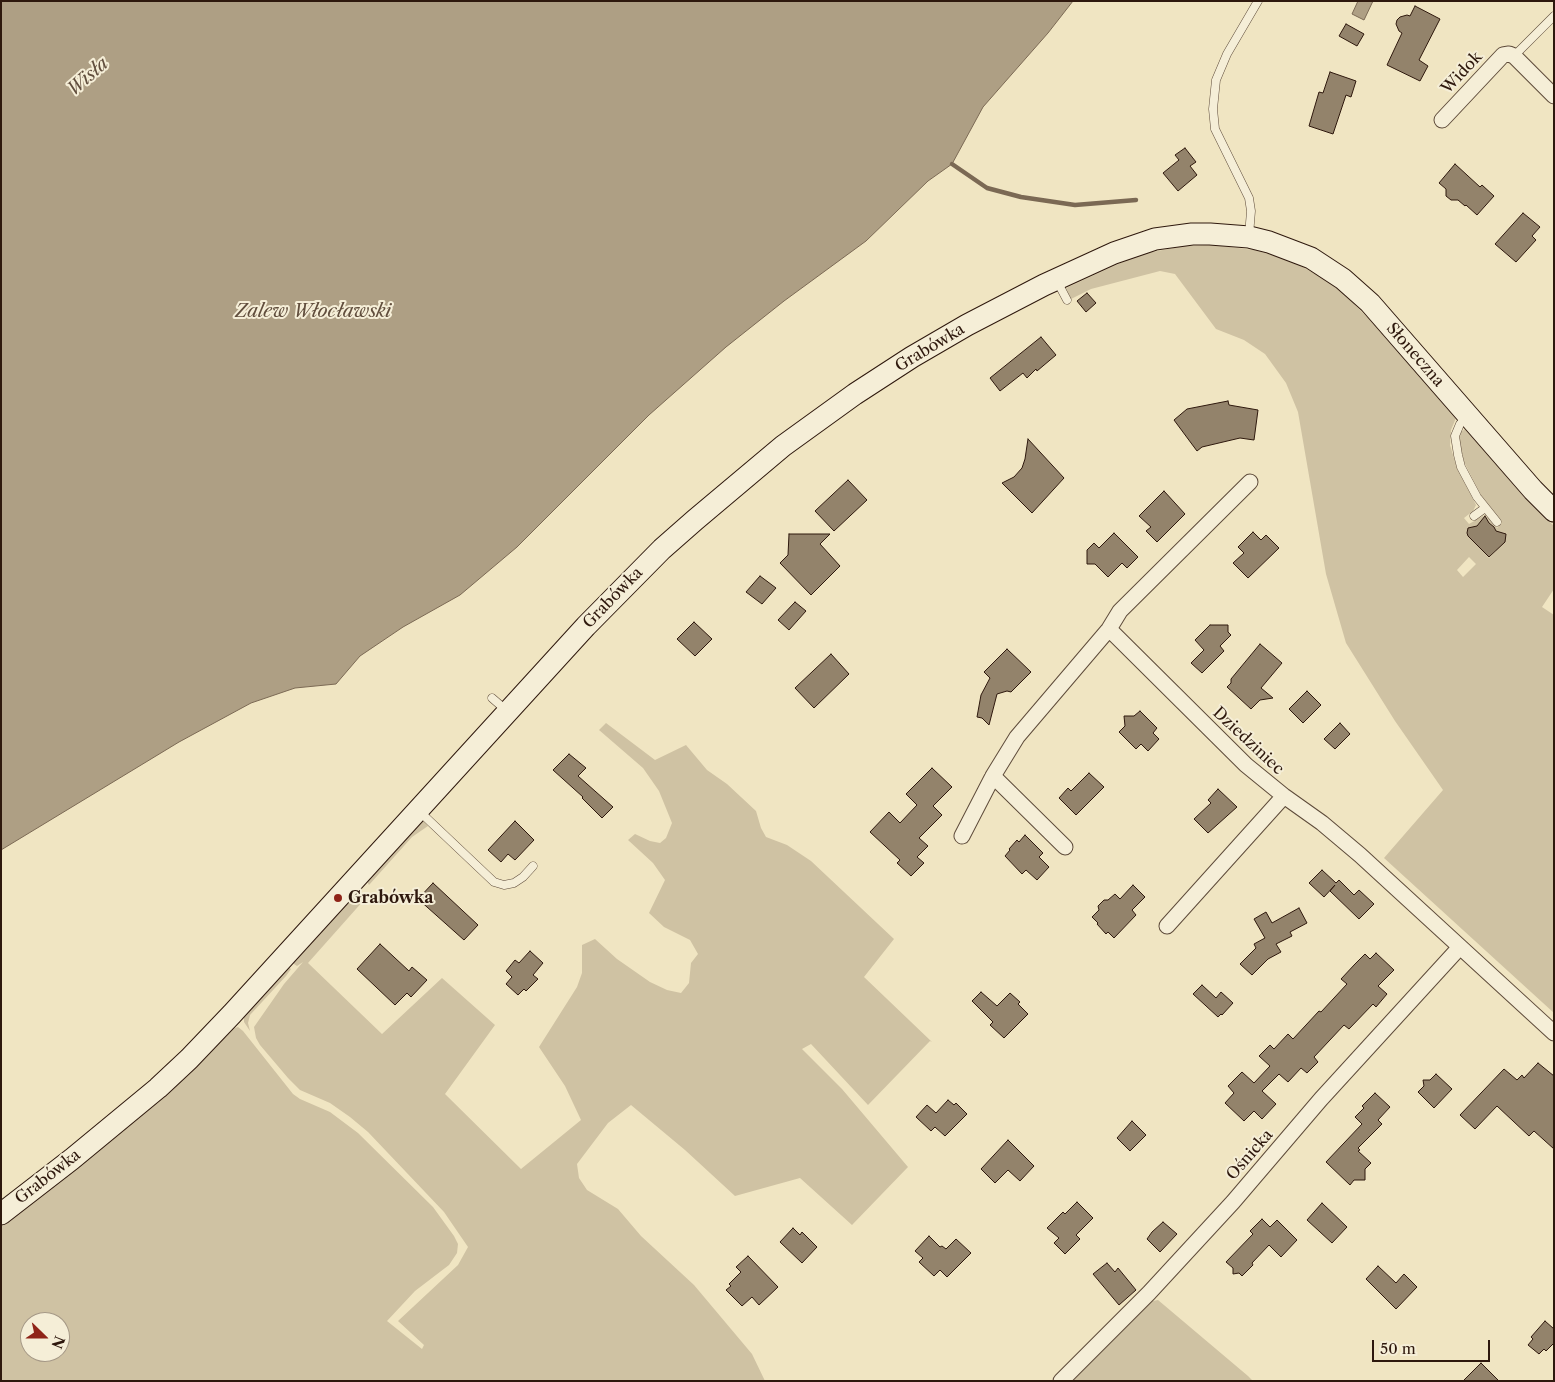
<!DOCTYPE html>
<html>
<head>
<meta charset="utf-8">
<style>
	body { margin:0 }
	#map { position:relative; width:1555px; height:1382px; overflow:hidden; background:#f0e5c2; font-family:"Libre Caslon Text",serif }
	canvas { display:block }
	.frame { position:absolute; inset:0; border:2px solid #2e180d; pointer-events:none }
	.north { position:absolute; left:20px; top:1312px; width:50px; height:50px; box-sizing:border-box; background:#f5eed7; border:1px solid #a59886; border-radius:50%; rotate:112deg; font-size:14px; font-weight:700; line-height:20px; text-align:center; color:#2e180d }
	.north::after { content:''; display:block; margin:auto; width:18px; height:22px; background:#8f2418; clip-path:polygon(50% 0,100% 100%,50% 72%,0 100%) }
	.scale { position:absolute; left:1372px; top:1340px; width:118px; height:22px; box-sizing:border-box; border:2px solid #2e180d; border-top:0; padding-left:6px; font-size:15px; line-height:18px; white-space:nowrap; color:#2e180d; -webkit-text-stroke:4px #f5eed7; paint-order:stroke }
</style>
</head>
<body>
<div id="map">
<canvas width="1555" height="1382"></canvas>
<div class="frame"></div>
<div class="north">N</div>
<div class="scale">50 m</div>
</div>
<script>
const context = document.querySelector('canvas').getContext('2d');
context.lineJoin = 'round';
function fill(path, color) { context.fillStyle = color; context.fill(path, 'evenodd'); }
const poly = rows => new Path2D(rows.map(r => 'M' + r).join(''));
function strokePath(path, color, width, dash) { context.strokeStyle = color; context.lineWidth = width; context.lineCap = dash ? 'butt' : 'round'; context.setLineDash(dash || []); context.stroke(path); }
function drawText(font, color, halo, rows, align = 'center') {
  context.font = font + ' "Libre Caslon Text",serif'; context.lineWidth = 4; context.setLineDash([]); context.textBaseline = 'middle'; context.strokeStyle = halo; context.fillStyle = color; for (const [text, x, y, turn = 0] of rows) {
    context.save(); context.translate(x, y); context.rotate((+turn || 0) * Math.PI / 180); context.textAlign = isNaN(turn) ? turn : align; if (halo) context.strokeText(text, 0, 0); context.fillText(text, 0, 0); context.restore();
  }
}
fill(poly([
	[1213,245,1254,250,1279,257,1297,264,1330,282,1346,296,1368,318,1456,418,1451,430,1450,445,1457,468,1476,505,1473,511,1464,518,1469,524,1483,516,1490,518,1497,528,1502,523,1481,495,1464,462,1459,442,1461,432,1465,429,1524,497,1554,526,1554,589,1542,607,1554,615,1554,1013,1384,858,1443,790,1395,721,1346,643,1326,574,1298,412,1286,383,1265,354,1244,340,1216,329,1175,274,1160,271,1091,289,1071,299,1066,288,1129,259,1147,253,1184,246],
	[1485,539,1496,551,1489,558,1478,546],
	[1469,557,1476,564,1463,577,1457,570],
	[606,723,655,760,686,745,707,770,727,784,756,811,761,828,766,837,787,845,811,861,894,939,864,977,932,1042,930,1041,868,1105,811,1044,802,1049,842,1089,908,1167,852,1225,800,1178,735,1196,685,1150,631,1105,608,1123,577,1164,579,1178,587,1190,618,1209,641,1236,694,1285,752,1354,765,1381,1,1381,1,1225,76,1167,229,1030,238,1027,243,1031,293,1094,300,1099,330,1112,358,1133,433,1207,454,1236,458,1244,457,1253,449,1265,415,1291,387,1321,422,1349,424,1345,398,1321,458,1265,468,1247,444,1212,368,1132,350,1117,330,1103,300,1090,288,1078,260,1045,256,1038,254,1027,284,984,303,962,297,966,291,962,356,892,364,900,308,963,382,1034,442,978,495,1025,445,1094,521,1169,581,1120,565,1086,539,1047,577,987,582,973,582,945,595,939,617,959,650,982,667,990,681,993,689,983,691,963,698,954,690,940,664,927,649,913,665,880,653,863,628,840,635,834,650,841,660,843,666,838,672,823,659,791,643,768,599,730],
	[30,1322,60,1322,60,1352,30,1352],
	[422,820,428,826,412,837,369,885,366,880],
	[287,966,291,969,286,976,250,1015,248,1023,250,1031,244,1022,244,1017,251,1007],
	[1158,1300,1248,1376,1253,1381,1070,1381,1148,1302]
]), '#cfc2a3');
const water = poly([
	[1,1,1073,1,1048,33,983,107,952,164,928,181,866,241,784,301,726,347,649,415,517,547,460,595,403,627,360,656,336,684,295,688,251,703,179,742,1,850,1,1],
	[1358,1,1373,1,1364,20,1352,14,1358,1]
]);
fill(water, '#ae9f84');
strokePath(water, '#7b6954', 1);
strokePath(poly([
	[952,164,987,188,1021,197,1075,205,1136,200]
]), '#7b6954', 4.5);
const building = poly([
	[1415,6,1440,19,1419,60,1428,66,1420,81,1387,65,1402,33,1399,31,1396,24,1397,20,1400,17,1407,15,1410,16,1415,6],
	[1346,24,1364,34,1357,46,1339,36,1346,24],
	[1330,72,1356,81,1351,97,1346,95,1333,134,1309,126,1319,92,1323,93,1330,72],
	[1185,148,1196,162,1190,166,1197,175,1178,191,1163,173,1179,160,1175,155,1185,148],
	[1455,164,1480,187,1482,185,1494,196,1477,215,1466,205,1465,206,1458,200,1451,200,1446,196,1446,189,1439,183,1455,164],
	[1523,213,1540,227,1532,236,1536,240,1516,262,1495,244,1523,213],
	[1087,293,1096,303,1086,312,1077,301,1087,293],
	[1041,337,1056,355,1037,371,1036,369,1027,378,1023,373,1000,391,990,378,1041,337],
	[1228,401,1229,405,1258,410,1254,440,1240,438,1202,447,1197,451,1174,420,1187,409,1228,401],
	[1028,439,1064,478,1032,513,1002,483,1014,477,1022,468,1025,459,1028,439],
	[848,480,867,500,834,531,815,511,848,480],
	[1164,491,1185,514,1157,542,1146,531,1151,527,1139,516,1164,491],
	[1485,516,1489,523,1494,527,1496,531,1506,534,1505,542,1489,557,1468,536,1467,533,1468,528,1477,526,1485,516],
	[1253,532,1261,540,1266,535,1279,548,1248,578,1233,563,1244,553,1238,547,1253,532],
	[1114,533,1138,557,1127,568,1122,563,1108,577,1095,564,1087,564,1087,550,1094,543,1099,548,1114,533],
	[789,534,830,534,820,544,840,566,811,595,780,563,788,555,789,534],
	[760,576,776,588,762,604,746,592,760,576],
	[795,602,806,611,789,630,778,620,795,602],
	[694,622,712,639,695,656,677,639,694,622],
	[1210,625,1228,625,1228,632,1231,635,1220,646,1224,651,1202,673,1191,663,1204,650,1195,640,1210,625],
	[1260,644,1282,663,1261,688,1273,698,1260,700,1251,709,1227,687,1231,683,1231,679,1260,644],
	[1007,649,1031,672,1011,692,1007,691,997,694,989,725,982,718,977,717,981,695,990,678,984,672,1007,649],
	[831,654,849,674,814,708,795,688,831,654],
	[1307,691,1321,705,1303,723,1289,709,1307,691],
	[1140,711,1157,728,1153,733,1159,739,1148,751,1141,744,1136,749,1119,732,1125,726,1124,716,1134,716,1140,711],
	[1340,723,1350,734,1335,749,1324,739,1340,723],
	[569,754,586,768,578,776,613,807,602,818,582,798,583,797,553,770,569,754],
	[932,768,952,787,933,806,942,815,919,838,928,846,917,857,924,863,911,876,897,863,900,860,870,832,889,812,900,823,917,805,906,794,932,768],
	[1089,773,1104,787,1076,815,1059,798,1068,788,1071,791,1089,773],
	[1218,789,1237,807,1208,833,1194,819,1211,803,1208,800,1218,789],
	[515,821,534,840,515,860,508,854,501,862,488,850,515,821],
	[1025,835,1043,853,1039,857,1049,867,1037,880,1026,870,1022,874,1005,856,1010,850,1009,849,1017,840,1019,842,1025,835],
	[1322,870,1336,883,1339,880,1354,895,1359,890,1374,904,1359,919,1330,891,1335,885,1324,897,1309,883,1322,870],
	[433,883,478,925,464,940,418,899,433,883],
	[1133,885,1145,897,1132,910,1136,915,1114,938,1108,932,1106,934,1097,924,1098,923,1092,917,1099,910,1098,906,1104,900,1108,900,1115,894,1120,899,1133,885],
	[1299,908,1307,923,1290,932,1292,936,1276,944,1281,952,1268,959,1252,975,1240,964,1256,948,1254,944,1265,938,1254,919,1266,912,1272,923,1299,908],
	[380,944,409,971,412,967,427,980,411,997,407,993,395,1005,357,969,380,944],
	[530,951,543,963,533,975,538,979,526,991,524,989,518,995,506,984,512,977,506,971,515,960,519,963,530,951],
	[1376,953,1394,970,1378,986,1387,994,1376,1007,1373,1004,1349,1029,1344,1025,1314,1057,1318,1062,1307,1073,1301,1068,1288,1082,1279,1074,1262,1091,1276,1104,1262,1119,1254,1111,1244,1121,1225,1103,1234,1093,1228,1086,1242,1072,1254,1083,1270,1066,1259,1056,1270,1045,1274,1049,1288,1034,1293,1039,1319,1011,1321,1012,1347,984,1341,979,1355,964,1365,954,1370,959,1376,953],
	[1202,985,1216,998,1221,992,1233,1003,1222,1015,1221,1014,1218,1017,1193,994,1202,985],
	[981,992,997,1006,1010,993,1020,1002,1018,1004,1028,1014,1004,1038,990,1025,993,1022,972,1001,981,992],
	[1538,1063,1554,1076,1554,1149,1534,1131,1529,1136,1497,1106,1475,1129,1460,1115,1504,1069,1517,1080,1522,1075,1524,1078,1538,1063],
	[1436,1074,1452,1089,1434,1108,1418,1092,1424,1086,1423,1080,1430,1080,1436,1074],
	[1375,1093,1390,1107,1378,1120,1382,1124,1358,1148,1360,1150,1358,1151,1371,1163,1365,1169,1365,1180,1354,1180,1350,1185,1326,1162,1362,1124,1355,1117,1364,1108,1362,1106,1375,1093],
	[948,1100,954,1105,956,1103,967,1114,945,1136,935,1127,931,1131,916,1117,927,1105,936,1113,948,1100],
	[1132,1121,1146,1135,1130,1151,1117,1138,1132,1121],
	[1008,1140,1034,1166,1020,1181,1008,1170,995,1183,981,1169,1008,1140],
	[1077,1202,1093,1218,1076,1235,1080,1239,1065,1254,1054,1243,1059,1238,1047,1228,1063,1212,1065,1214,1077,1202],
	[1322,1203,1347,1227,1332,1243,1307,1220,1322,1203],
	[1262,1219,1270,1227,1277,1220,1297,1240,1281,1257,1269,1245,1252,1263,1253,1265,1242,1276,1239,1273,1233,1274,1233,1268,1226,1262,1253,1234,1250,1231,1262,1219],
	[1163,1222,1177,1234,1160,1252,1147,1239,1152,1232,1163,1222],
	[793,1228,800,1235,802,1232,817,1247,802,1263,780,1242,793,1228],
	[929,1236,940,1247,942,1246,946,1249,956,1239,971,1253,947,1277,940,1270,934,1276,919,1262,923,1258,915,1251,929,1236],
	[748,1256,778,1287,759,1305,752,1297,742,1306,726,1290,731,1286,729,1284,741,1272,736,1267,748,1256],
	[1107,1263,1115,1272,1118,1268,1136,1290,1119,1305,1093,1274,1107,1263],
	[1378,1266,1396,1283,1404,1274,1417,1287,1396,1309,1366,1279,1378,1266],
	[1545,1321,1554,1329,1554,1343,1546,1351,1544,1349,1539,1354,1528,1345,1533,1339,1531,1337,1545,1321],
	[1481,1363,1499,1381,1463,1381,1481,1363]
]);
fill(building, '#93836b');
strokePath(building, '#2e180d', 1);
const lane = poly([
	[1514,56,1554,16],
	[1249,235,1251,211,1249,198,1215,129,1213,109,1216,80,1227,54,1258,1],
	[1057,281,1067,300],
	[1466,417,1460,424,1455,436,1458,455,1461,467,1477,497,1497,522],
	[1474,516,1485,508],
	[492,698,507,711],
	[419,811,494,882,504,885,514,883,523,877,533,866]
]);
const street = poly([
	[1442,120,1503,55,1509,54,1514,56,1554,96],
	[1109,629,1246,765,1284,796,1322,823,1360,855,1554,1033],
	[993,776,1065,847],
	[962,836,993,776,1017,737,1109,629,1120,611,1250,482],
	[1167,926,1284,796],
	[1061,1381,1149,1293,1233,1202,1321,1099,1460,947]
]);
const secondary = poly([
	[1,1214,72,1159,158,1088,189,1059,232,1014,586,626,662,549,695,520,783,446,855,394,912,357,967,325,1044,285,1114,253,1155,239,1192,234,1210,234,1249,237,1269,242,1311,258,1343,279,1370,303,1533,490,1554,511]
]);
strokePath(lane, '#5e4b3a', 9);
strokePath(street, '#5e4b3a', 17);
strokePath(secondary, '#2e180d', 23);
strokePath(lane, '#f5eed7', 8);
strokePath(street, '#f5eed7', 15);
strokePath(secondary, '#f5eed7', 21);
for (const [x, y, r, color] of [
	[338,898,5,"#8f2418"]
]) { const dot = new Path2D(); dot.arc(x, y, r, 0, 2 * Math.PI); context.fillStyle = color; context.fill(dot); strokePath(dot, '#f5eed7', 2); }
drawText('16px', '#2e180d', '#f5eed7', [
	["Widok",1462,73,-47],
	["Grabówka",930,348,-31],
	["Słoneczna",1415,355,49],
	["Grabówka",613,598,-46],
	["Dziedziniec",1248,741,43],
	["Ośnicka",1250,1155,-49],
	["Grabówka",48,1177,-38]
]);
drawText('bold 16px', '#2e180d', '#f5eed7', [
	["Grabówka",348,898]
], 'left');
drawText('italic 18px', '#614e3d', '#f5eed7', [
	["Wisła",88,77,-41],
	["Zalew Włocławski",313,312]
]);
</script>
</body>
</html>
